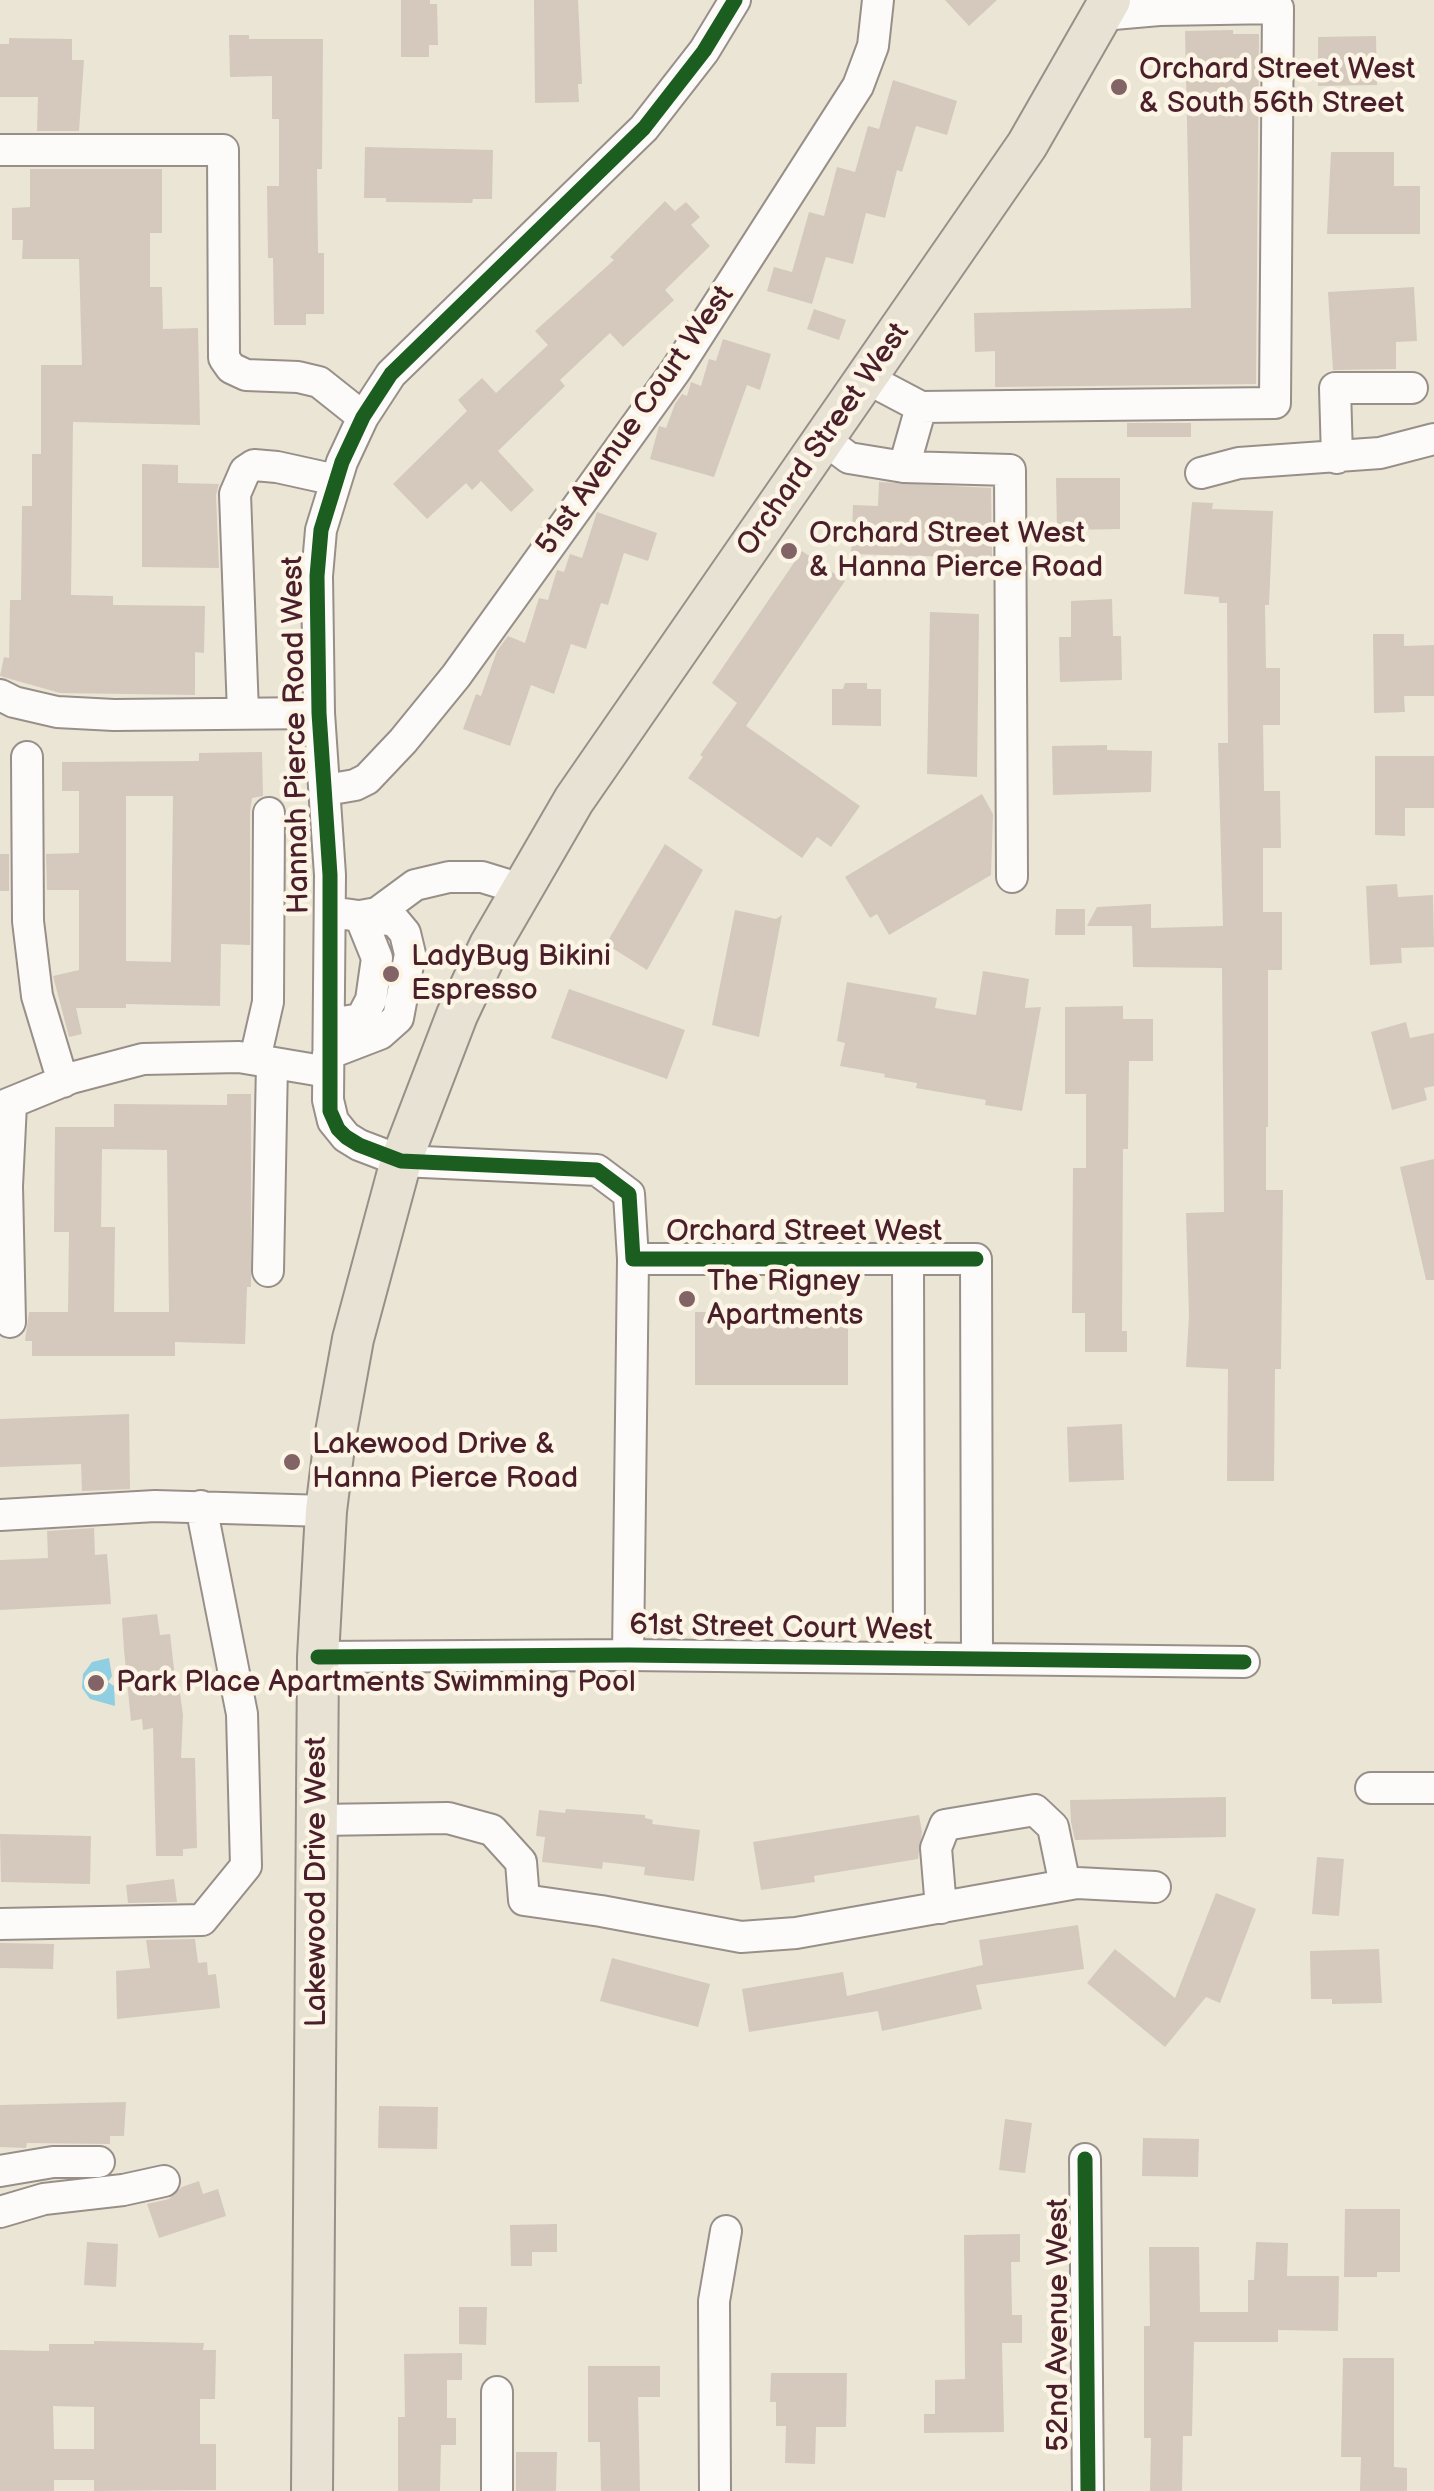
<!DOCTYPE html>
<html>
<head>
<meta charset="utf-8">
<style>
	body { margin:0 }
	canvas { display:block; background:#eae5d5 }
</style>
</head>
<body>
<canvas width="1434" height="2491"></canvas>
<script>
const context = document.querySelector('canvas').getContext('2d');
context.lineJoin = 'round';
function fill(path, color) { context.fillStyle = color; context.fill(path, 'evenodd'); }
const poly = rows => new Path2D(rows.map(r => 'M' + r).join(''));
function strokePath(path, color, width, dash) { context.strokeStyle = color; context.lineWidth = width; context.lineCap = dash ? 'butt' : 'round'; context.setLineDash(dash || []); context.stroke(path); }
function drawText(font, color, halo, rows, align = 'center') {
  context.font = font + ' "Balsamiq Sans",sans-serif'; context.lineWidth = 9; context.setLineDash([]); context.textBaseline = 'middle'; context.strokeStyle = halo; context.fillStyle = color; for (const [text, x, y, turn = 0] of rows) {
    context.save(); context.translate(x, y); context.rotate((+turn || 0) * Math.PI / 180); context.textAlign = isNaN(turn) ? turn : align; if (halo) context.strokeText(text, 0, 0); context.fillText(text, 0, 0); context.restore();
  }
}
fill(poly([
	[109,1658,112,1676,108,1682,114,1686,115,1706,90,1699,82,1688,83,1674,92,1662]
]), '#8fcfe1');
fill(poly([
	[401,0,430,0,430,4,437,4,438,45,429,45,429,57,401,57],
	[534,0,578,0,582,84,578,84,579,102,535,103],
	[945,0,997,0,969,26],
	[1233,30,1233,34,1259,34,1256,384,995,387,995,351,975,352,974,313,1191,308,1185,31],
	[229,35,249,35,249,39,323,39,322,169,317,169,318,253,324,253,324,314,306,314,306,325,274,325,273,258,268,258,267,186,279,186,279,119,272,119,272,76,230,77],
	[1376,36,1377,85,1318,86,1318,37],
	[9,38,72,39,72,60,84,60,79,131,37,131,38,97,0,97,0,44,9,44],
	[893,80,957,101,947,135,916,126,902,172,897,170,885,218,866,213,853,264,826,257,812,304,767,291,774,267,792,272,809,212,824,216,837,167,855,172,868,126,879,129],
	[365,147,493,150,492,199,473,199,472,203,386,202,386,198,364,198],
	[1331,152,1394,152,1394,186,1420,186,1420,234,1327,234],
	[30,169,162,169,162,233,150,233,150,287,162,287,163,329,198,328,200,425,73,422,71,595,113,596,113,605,205,606,204,653,195,652,195,695,60,693,0,676,4,657,9,658,10,600,21,600,22,506,32,506,32,454,41,454,41,365,82,365,79,259,22,259,23,240,12,240,12,208,30,207],
	[665,201,675,211,686,202,700,217,691,225,710,246,665,290,674,300,623,347,610,333,560,380,565,386,498,451,534,490,511,512,481,481,472,490,466,483,427,519,393,484,467,411,458,400,482,378,496,393,548,345,535,331,614,260,610,257],
	[1414,287,1417,341,1396,342,1396,369,1333,370,1328,292],
	[814,309,846,320,839,340,807,329],
	[723,339,771,354,760,390,747,385,714,477,650,459,659,426,666,428,675,404,682,394,687,396,691,382,701,386,709,359,716,361],
	[1127,423,1191,423,1191,437,1127,437],
	[142,464,178,465,178,483,219,484,216,495,219,568,142,567],
	[1056,478,1120,478,1120,529,1057,530],
	[879,482,991,488,992,558,851,554,853,505,878,506],
	[1192,502,1213,503,1212,509,1273,511,1269,605,1265,605,1266,668,1280,668,1280,725,1263,725,1264,791,1280,791,1281,848,1263,848,1263,912,1282,912,1282,970,1268,970,1268,1127,1266,1127,1266,1190,1283,1190,1281,1369,1275,1369,1274,1481,1227,1481,1228,1369,1186,1367,1189,1316,1186,1213,1224,1212,1222,968,1133,967,1132,926,1087,926,1097,907,1151,904,1151,928,1223,926,1218,743,1228,743,1227,603,1219,603,1219,597,1184,594],
	[597,512,657,533,648,561,624,553,608,605,601,603,586,649,571,644,554,694,531,685,510,746,463,729,476,694,481,696,497,651,508,636,525,643,539,598,548,600,557,570,564,572,570,554,582,558],
	[802,551,845,581,746,726,860,806,831,847,817,837,802,858,688,778,703,757,700,755,737,703,712,683],
	[1112,599,1113,636,1121,636,1122,680,1060,682,1059,637,1071,637,1071,601],
	[930,612,979,614,977,777,927,774],
	[1373,634,1404,634,1404,646,1434,645,1434,696,1404,696,1405,712,1374,713],
	[845,683,867,683,867,689,881,689,881,726,832,725,832,689,843,689],
	[1107,745,1107,750,1152,751,1151,792,1053,795,1052,746],
	[262,752,263,796,252,798,250,813,250,945,221,944,220,1006,126,1004,126,1008,76,1008,82,1034,69,1037,53,976,79,970,79,890,47,890,46,854,79,853,79,791,62,791,62,762,199,761,199,753],
	[126,796,173,796,171,962,126,961],
	[1375,756,1434,756,1434,808,1405,808,1405,836,1375,835],
	[982,794,993,814,991,875,889,935,877,914,870,918,845,877],
	[665,844,703,870,647,970,606,944],
	[0,854,9,854,9,891,0,891],
	[1397,884,1398,897,1433,895,1434,947,1401,948,1402,963,1370,965,1366,886],
	[1056,909,1085,909,1085,935,1055,935],
	[735,910,776,919,782,915,759,1037,712,1025],
	[983,971,1029,979,1025,1008,1041,1007,1022,1111,985,1105,986,1100,916,1088,917,1083,884,1077,885,1074,840,1066,845,1043,837,1041,847,982,937,998,935,1008,976,1015],
	[569,989,685,1030,667,1079,551,1038],
	[1123,1006,1123,1019,1153,1019,1153,1061,1129,1061,1128,1149,1123,1149,1122,1331,1127,1331,1127,1352,1085,1352,1085,1313,1072,1313,1073,1168,1086,1168,1086,1094,1065,1094,1065,1007],
	[1406,1022,1410,1038,1434,1033,1434,1086,1424,1088,1427,1100,1392,1110,1371,1032],
	[227,1094,251,1094,251,1287,247,1287,245,1344,175,1342,175,1356,32,1356,32,1341,25,1341,29,1312,68,1312,69,1232,54,1232,55,1127,114,1127,114,1104,227,1105],
	[102,1149,167,1150,169,1312,114,1312,115,1227,101,1227],
	[1434,1159,1434,1280,1426,1280,1400,1167],
	[695,1312,848,1313,848,1385,695,1385],
	[129,1414,130,1489,82,1491,81,1464,0,1467,0,1419],
	[1122,1424,1124,1480,1069,1482,1067,1427],
	[94,1528,95,1555,107,1554,111,1604,0,1610,0,1560,48,1558,47,1531],
	[157,1614,160,1635,170,1634,176,1686,179,1686,183,1715,181,1758,195,1758,197,1848,183,1849,183,1856,156,1856,153,1728,143,1730,142,1719,131,1721,124,1650,122,1618],
	[1226,1797,1226,1837,1075,1840,1071,1822,1070,1800],
	[566,1809,645,1815,645,1818,653,1820,652,1824,700,1830,694,1881,644,1875,645,1867,603,1862,602,1869,542,1862,545,1837,536,1836,539,1810,565,1813],
	[919,1815,922,1832,918,1859,814,1876,815,1882,761,1890,753,1842],
	[0,1834,91,1836,90,1884,1,1882],
	[1317,1857,1344,1859,1339,1916,1312,1914],
	[174,1879,177,1902,128,1903,126,1885],
	[1216,1893,1256,1909,1220,2003,1206,1997,1165,2047,1087,1983,1115,1949,1175,1998],
	[1078,1925,1084,1969,976,1985,982,2009,882,2031,878,2011,749,2032,742,1989,843,1972,847,1996,983,1965,979,1940],
	[195,1939,198,1963,207,1962,208,1975,216,1974,220,2008,117,2019,116,1971,150,1968,146,1940],
	[0,1943,54,1944,53,1969,0,1968],
	[1379,1949,1382,2003,1332,2004,1332,1999,1311,1999,1310,1951],
	[612,1958,710,1984,698,2027,600,2001],
	[126,2102,124,2136,110,2136,110,2144,27,2143,26,2148,0,2147,0,2105],
	[379,2106,438,2107,437,2149,378,2148],
	[1005,2119,1032,2123,1025,2173,999,2170],
	[1143,2138,1199,2139,1198,2177,1142,2176],
	[199,2181,203,2194,218,2189,226,2216,159,2238,147,2204,169,2199,182,2187],
	[1345,2209,1400,2209,1400,2272,1377,2272,1377,2277,1344,2277],
	[557,2224,557,2252,532,2252,532,2266,511,2266,510,2225],
	[1020,2234,1020,2262,1011,2262,1012,2315,1022,2315,1022,2343,1002,2343,1004,2432,924,2433,924,2414,935,2414,935,2380,965,2379,964,2235],
	[87,2242,118,2244,116,2287,84,2285],
	[1256,2242,1288,2243,1287,2276,1339,2276,1338,2331,1278,2330,1278,2342,1194,2342,1192,2436,1183,2436,1182,2491,1150,2491,1151,2438,1144,2438,1144,2326,1150,2326,1149,2247,1199,2247,1200,2312,1248,2312,1248,2280,1254,2280],
	[459,2307,487,2307,486,2345,459,2344],
	[94,2341,204,2343,203,2350,216,2350,215,2399,200,2399,200,2444,216,2444,216,2490,94,2491,94,2480,54,2480,54,2491,0,2491,0,2350,49,2351,49,2344,94,2344],
	[53,2406,94,2407,94,2449,54,2449],
	[462,2353,462,2380,447,2380,447,2418,456,2418,456,2445,441,2445,440,2491,398,2491,398,2417,405,2417,404,2354],
	[1343,2358,1394,2358,1394,2467,1407,2468,1407,2491,1360,2491,1361,2457,1341,2457],
	[588,2366,660,2366,660,2397,638,2397,640,2491,601,2491,600,2442,588,2442],
	[771,2373,847,2373,846,2427,816,2427,815,2464,785,2463,786,2426,776,2426,776,2402,770,2402],
	[516,2452,557,2452,556,2491,516,2491]
]), '#d5c9be');
const minor = poly([
	[735,0,704,51,644,128,391,374,363,417,342,462,321,530,317,576,319,713,330,875,328,1100,333,1121,346,1137,359,1145,401,1161,597,1170,629,1194,633,1259,976,1259,977,1659],
	[0,150,223,150,224,358,231,368,246,375,298,377,319,382,363,417],
	[868,379,921,407,1275,403,1278,8,1159,10,1102,15],
	[825,440,849,458,904,467,1010,470,1012,877],
	[1337,458,1335,388,1412,388],
	[904,467,921,407],
	[1201,473,1239,463,1380,453,1434,439],
	[0,695,14,702,57,712,114,715,319,713],
	[243,713,235,494,245,471,254,465,277,467,336,480],
	[27,757,28,921,37,996,63,1082],
	[326,790,355,785,367,779,403,741,456,676,676,370,858,86,873,46,878,0],
	[360,916,377,913,415,885,449,877,482,877,521,889],
	[329,1024,361,1019,371,1000,377,958,360,916],
	[328,1054,380,1034,398,1018,410,954,405,933,395,921,330,912],
	[255,1059,268,1002,269,813],
	[0,1107,71,1078,143,1059,239,1057,328,1072],
	[0,1186,7,1186,11,1104],
	[7,1186,10,1322],
	[908,1259,909,1658],
	[268,1271,272,1063],
	[0,1515,155,1506,326,1511],
	[628,1655,633,1259],
	[318,1657,628,1655,1244,1662],
	[1371,1788,1434,1788],
	[318,1820,448,1818,492,1830,521,1862,524,1900,601,1911,741,1937,796,1933,1077,1883,1155,1887],
	[941,1908,936,1848,945,1825,1035,1810,1053,1827,1065,1885],
	[0,1924,202,1920,246,1866,242,1714,201,1506],
	[1085,2159,1088,2491],
	[0,2171,53,2162,99,2162],
	[0,2212,44,2199,123,2190,164,2181],
	[497,2491,497,2392],
	[715,2491,714,2301,726,2231]
]);
const major = poly([
	[312,2491,318,1657,326,1511,335,1438,353,1339,401,1161,457,1015,490,945,574,800,1027,145,1110,0]
]);
strokePath(minor, '#998f89', 34);
strokePath(major, '#998f89', 44);
strokePath(minor, '#fcfbf9', 30);
strokePath(major, '#e7e2d4', 40);
strokePath(poly([
	[735,0,704,51,644,128,391,374,363,417,342,462,321,530,317,576,319,713,330,875,330,1111,338,1129,346,1137,359,1145,401,1161,597,1170,629,1194,633,1259,976,1259],
	[318,1657,628,1655,1244,1662],
	[1085,2159,1088,2491]
]), '#1b5e20', 15);
for (const [x, y, r, color] of [
	[1119,87,10,"#826466"],
	[789,551,10,"#826466"],
	[391,974,10,"#826466"],
	[687,1299,10,"#826466"],
	[292,1462,10,"#826466"],
	[96,1683,10,"#826466"]
]) { const dot = new Path2D(); dot.arc(x, y, r, 0, 2 * Math.PI); context.fillStyle = color; context.fill(dot); strokePath(dot, '#fcf5e5', 4); }
drawText('30px', '#4a1f2b', '#fcf5e5', [
	["Orchard Street West",1139,70],
	["& South 56th Street",1139,104],
	["Orchard Street West",809,534],
	["& Hanna Pierce Road",809,568],
	["LadyBug Bikini",411,957],
	["Espresso",411,991],
	["The Rigney",707,1282],
	["Apartments",707,1316],
	["Lakewood Drive &",312,1445],
	["Hanna Pierce Road",312,1479],
	["Park Place Apartments Swimming Pool",116,1683]
], 'left');
drawText('30px', '#4a1f2b', '#fcf5e5', [
	["51st Avenue Court West",636,421,-55],
	["Orchard Street West",824,440,-55],
	["Hannah Pierce Road West",297,735,-91],
	["Orchard Street West",804,1232],
	["61st Street Court West",781,1629,1],
	["Lakewood Drive West",317,1882,-90],
	["52nd Avenue West",1059,2325,-90]
]);
</script>
</body>
</html>
